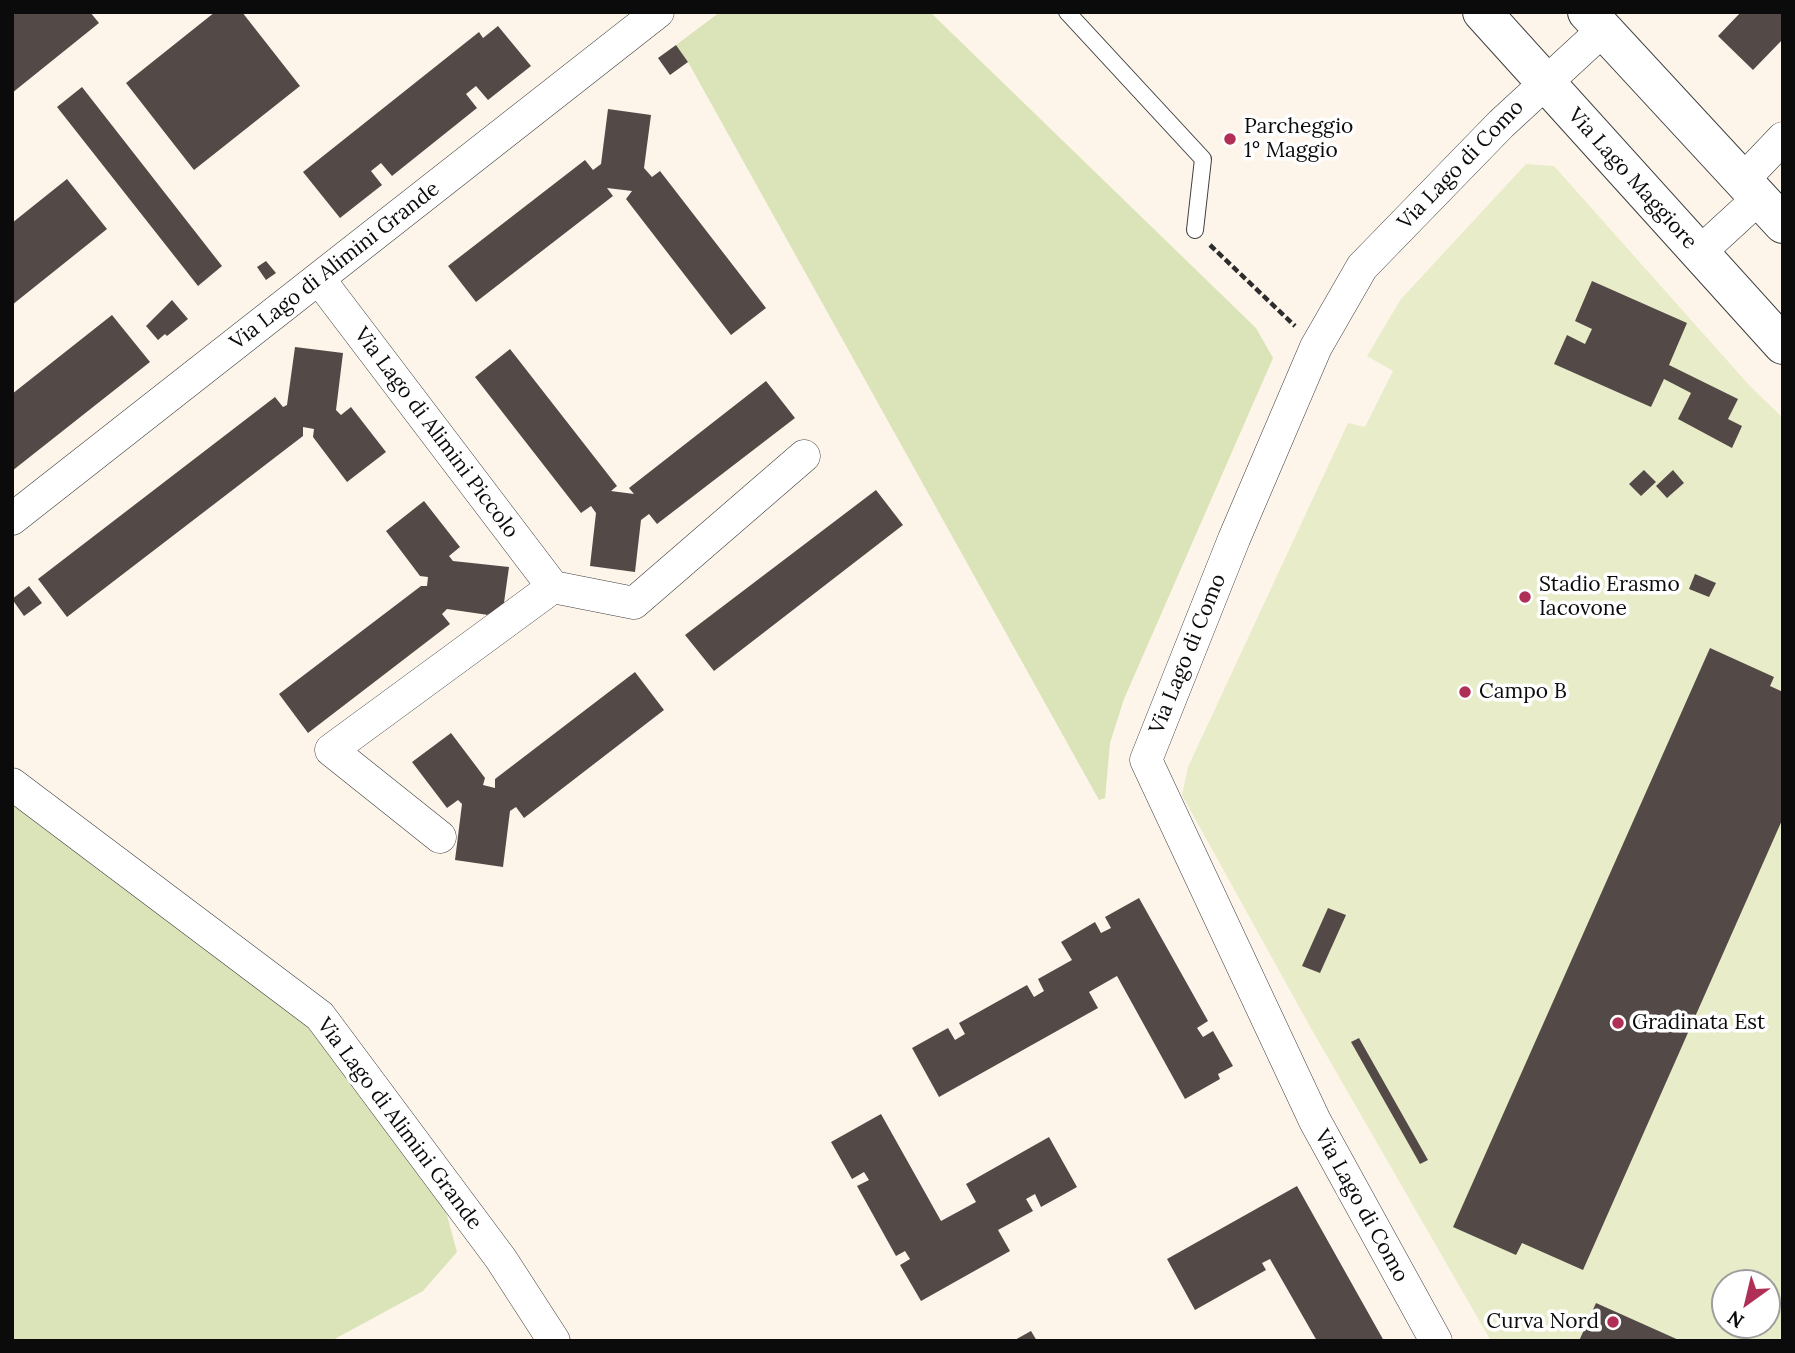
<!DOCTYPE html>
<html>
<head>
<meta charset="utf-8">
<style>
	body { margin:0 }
	#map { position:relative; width:1795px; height:1353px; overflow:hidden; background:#fdf5ea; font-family:Lora,serif }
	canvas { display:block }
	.frame { position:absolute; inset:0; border:14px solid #0b0b0b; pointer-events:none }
	.north { position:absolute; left:1711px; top:1269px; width:70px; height:70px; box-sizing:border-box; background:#fff; border:2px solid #9d9d9d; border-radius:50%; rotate:214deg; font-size:19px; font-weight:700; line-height:28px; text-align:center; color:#0b0b0b }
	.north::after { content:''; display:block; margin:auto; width:24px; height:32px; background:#af2f56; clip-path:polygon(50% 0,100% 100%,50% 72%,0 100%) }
</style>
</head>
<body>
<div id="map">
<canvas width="1795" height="1353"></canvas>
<div class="frame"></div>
<div class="north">N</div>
</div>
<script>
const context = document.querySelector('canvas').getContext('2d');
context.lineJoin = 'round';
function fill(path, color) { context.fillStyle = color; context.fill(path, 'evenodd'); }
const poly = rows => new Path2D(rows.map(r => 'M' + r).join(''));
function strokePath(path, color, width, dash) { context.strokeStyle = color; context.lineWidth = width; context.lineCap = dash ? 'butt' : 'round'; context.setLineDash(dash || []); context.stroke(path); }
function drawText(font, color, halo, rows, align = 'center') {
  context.font = font + ' Lora,serif'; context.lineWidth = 7; context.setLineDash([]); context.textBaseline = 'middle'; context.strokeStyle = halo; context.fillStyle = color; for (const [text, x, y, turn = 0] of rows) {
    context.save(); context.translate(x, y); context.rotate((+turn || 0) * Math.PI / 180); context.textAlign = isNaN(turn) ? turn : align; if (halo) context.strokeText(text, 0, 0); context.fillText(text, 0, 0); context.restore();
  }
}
fill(poly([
	[720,12,930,12,1256,328,1273,358,1124,699,1110,743,1105,798,1099,800,688,62,676,45],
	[12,794,314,1020,441,1194,457,1252,423,1291,331,1341,12,1341]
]), '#dae4b8');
fill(poly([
	[1526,164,1554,166,1749,385,1783,418,1783,1341,1491,1341,1308,1023,1182,795,1188,767,1348,423,1365,427,1393,371,1367,356,1401,299],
	[1725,1283,1767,1283,1767,1325,1725,1325]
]), '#e9ecc9');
fill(poly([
	[17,12,90,12,99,23,12,93,12,16],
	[215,12,242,12,300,86,194,170,126,83],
	[1741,12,1783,12,1783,39,1753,70,1718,36],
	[498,26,531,66,488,100,476,86,466,94,477,108,392,176,381,163,371,171,382,185,340,218,303,172,479,32,483,38],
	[676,45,688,62,670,75,658,58],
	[82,87,222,266,198,286,57,107],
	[608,109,651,115,644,168,652,177,660,171,766,308,731,335,626,199,632,191,607,188,613,196,476,302,448,266,585,160,593,170,601,164],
	[67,179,107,229,12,305,12,223],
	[266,261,276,273,266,280,257,267],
	[1592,281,1687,323,1669,365,1738,399,1728,419,1742,426,1732,448,1678,419,1691,393,1664,379,1651,407,1554,364,1567,335,1585,344,1592,329,1575,321],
	[172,300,188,319,167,336,165,334,158,340,146,326],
	[112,315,150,362,12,471,12,394],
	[295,347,343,353,336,410,341,415,351,407,386,452,347,482,313,437,314,429,303,427,303,436,67,617,38,579,275,397,283,407,287,405],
	[510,349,617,486,611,491,634,494,629,488,766,381,795,418,657,524,649,514,641,520,635,572,590,566,596,513,591,506,581,513,475,377],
	[1644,470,1656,482,1641,496,1629,484],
	[1673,470,1684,483,1667,498,1656,486],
	[876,490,903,525,714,671,685,635],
	[424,501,460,547,449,556,453,561,509,567,502,617,447,609,442,614,450,624,308,733,279,694,421,586,427,586,428,577,420,576,386,531],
	[1695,574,1716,583,1709,597,1689,589],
	[29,586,42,603,24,616,12,599],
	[1710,648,1774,677,1770,686,1783,692,1783,818,1583,1270,1522,1243,1516,1255,1453,1227],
	[635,672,664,710,524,818,516,807,510,811,503,867,455,860,462,804,458,800,447,808,412,762,451,733,485,778,483,785,495,788,495,779],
	[1139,898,1208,1021,1197,1028,1203,1037,1213,1031,1233,1066,1218,1074,1220,1079,1185,1099,1117,976,1089,992,1098,1008,939,1097,912,1048,948,1028,955,1040,965,1034,959,1023,1027,985,1034,997,1044,991,1038,979,1072,960,1061,942,1095,922,1101,933,1111,928,1105,917],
	[1328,908,1346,915,1320,973,1302,966],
	[1359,1038,1428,1160,1420,1164,1351,1042],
	[881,1114,941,1221,976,1202,966,1184,1049,1137,1077,1187,1041,1207,1035,1194,1026,1199,1033,1211,998,1230,1010,1251,921,1301,900,1265,910,1259,905,1251,896,1256,857,1186,869,1180,864,1172,852,1179,831,1142],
	[1297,1186,1384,1341,1317,1341,1270,1259,1262,1263,1266,1270,1195,1310,1167,1259],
	[1596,1303,1681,1341,1579,1341],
	[1031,1331,1037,1341,1013,1341]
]), '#534a48');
const service = poly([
	[1067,12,1203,159,1195,230]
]);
const minor = poly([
	[1743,180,1783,138],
	[1699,253,1760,197],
	[319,279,553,587],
	[12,519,658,12],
	[12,784,320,1016,501,1259,554,1341],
	[440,837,331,750,553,587,634,603,804,456],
	[1436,1341,1315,1121,1146,760,1234,539,1316,347,1362,267,1501,124,1603,30]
]);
const tertiary = poly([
	[1482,12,1783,345],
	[1587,12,1783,224]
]);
strokePath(service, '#3e3e3e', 18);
strokePath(minor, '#3e3e3e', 33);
strokePath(tertiary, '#3e3e3e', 40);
strokePath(poly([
	[1210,245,1295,326]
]), '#2d2d2d', 4.5, [7, 3.5]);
strokePath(service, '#fff', 16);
strokePath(minor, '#fff', 32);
strokePath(tertiary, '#fff', 38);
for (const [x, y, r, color] of [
	[1230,139,7,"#af2f56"],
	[1525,597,7,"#af2f56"],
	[1465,692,7,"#af2f56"],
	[1618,1023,7,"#af2f56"],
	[1613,1322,7,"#af2f56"]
]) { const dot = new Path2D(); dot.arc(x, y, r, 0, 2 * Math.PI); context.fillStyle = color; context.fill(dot); strokePath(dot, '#fff', 2.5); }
drawText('21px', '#0b0b0b', '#fff', [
	["Parcheggio",1244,127],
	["1° Maggio",1244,151],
	["Stadio Erasmo",1539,585],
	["Iacovone",1539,609],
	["Campo B",1479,692],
	["Gradinata Est",1632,1023],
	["Curva Nord",1599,1322,"right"]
], 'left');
drawText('21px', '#0b0b0b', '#fff', [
	["Via Lago di Como",1461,165,-46],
	["Via Lago Maggiore",1632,179,48],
	["Via Lago di Alimini Grande",335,266,-38],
	["Via Lago di Alimini Piccolo",436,433,53],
	["Via Lago di Como",1188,654,-68],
	["Via Lago di Alimini Grande",399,1124,53],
	["Via Lago di Como",1361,1206,61]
]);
</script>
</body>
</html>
